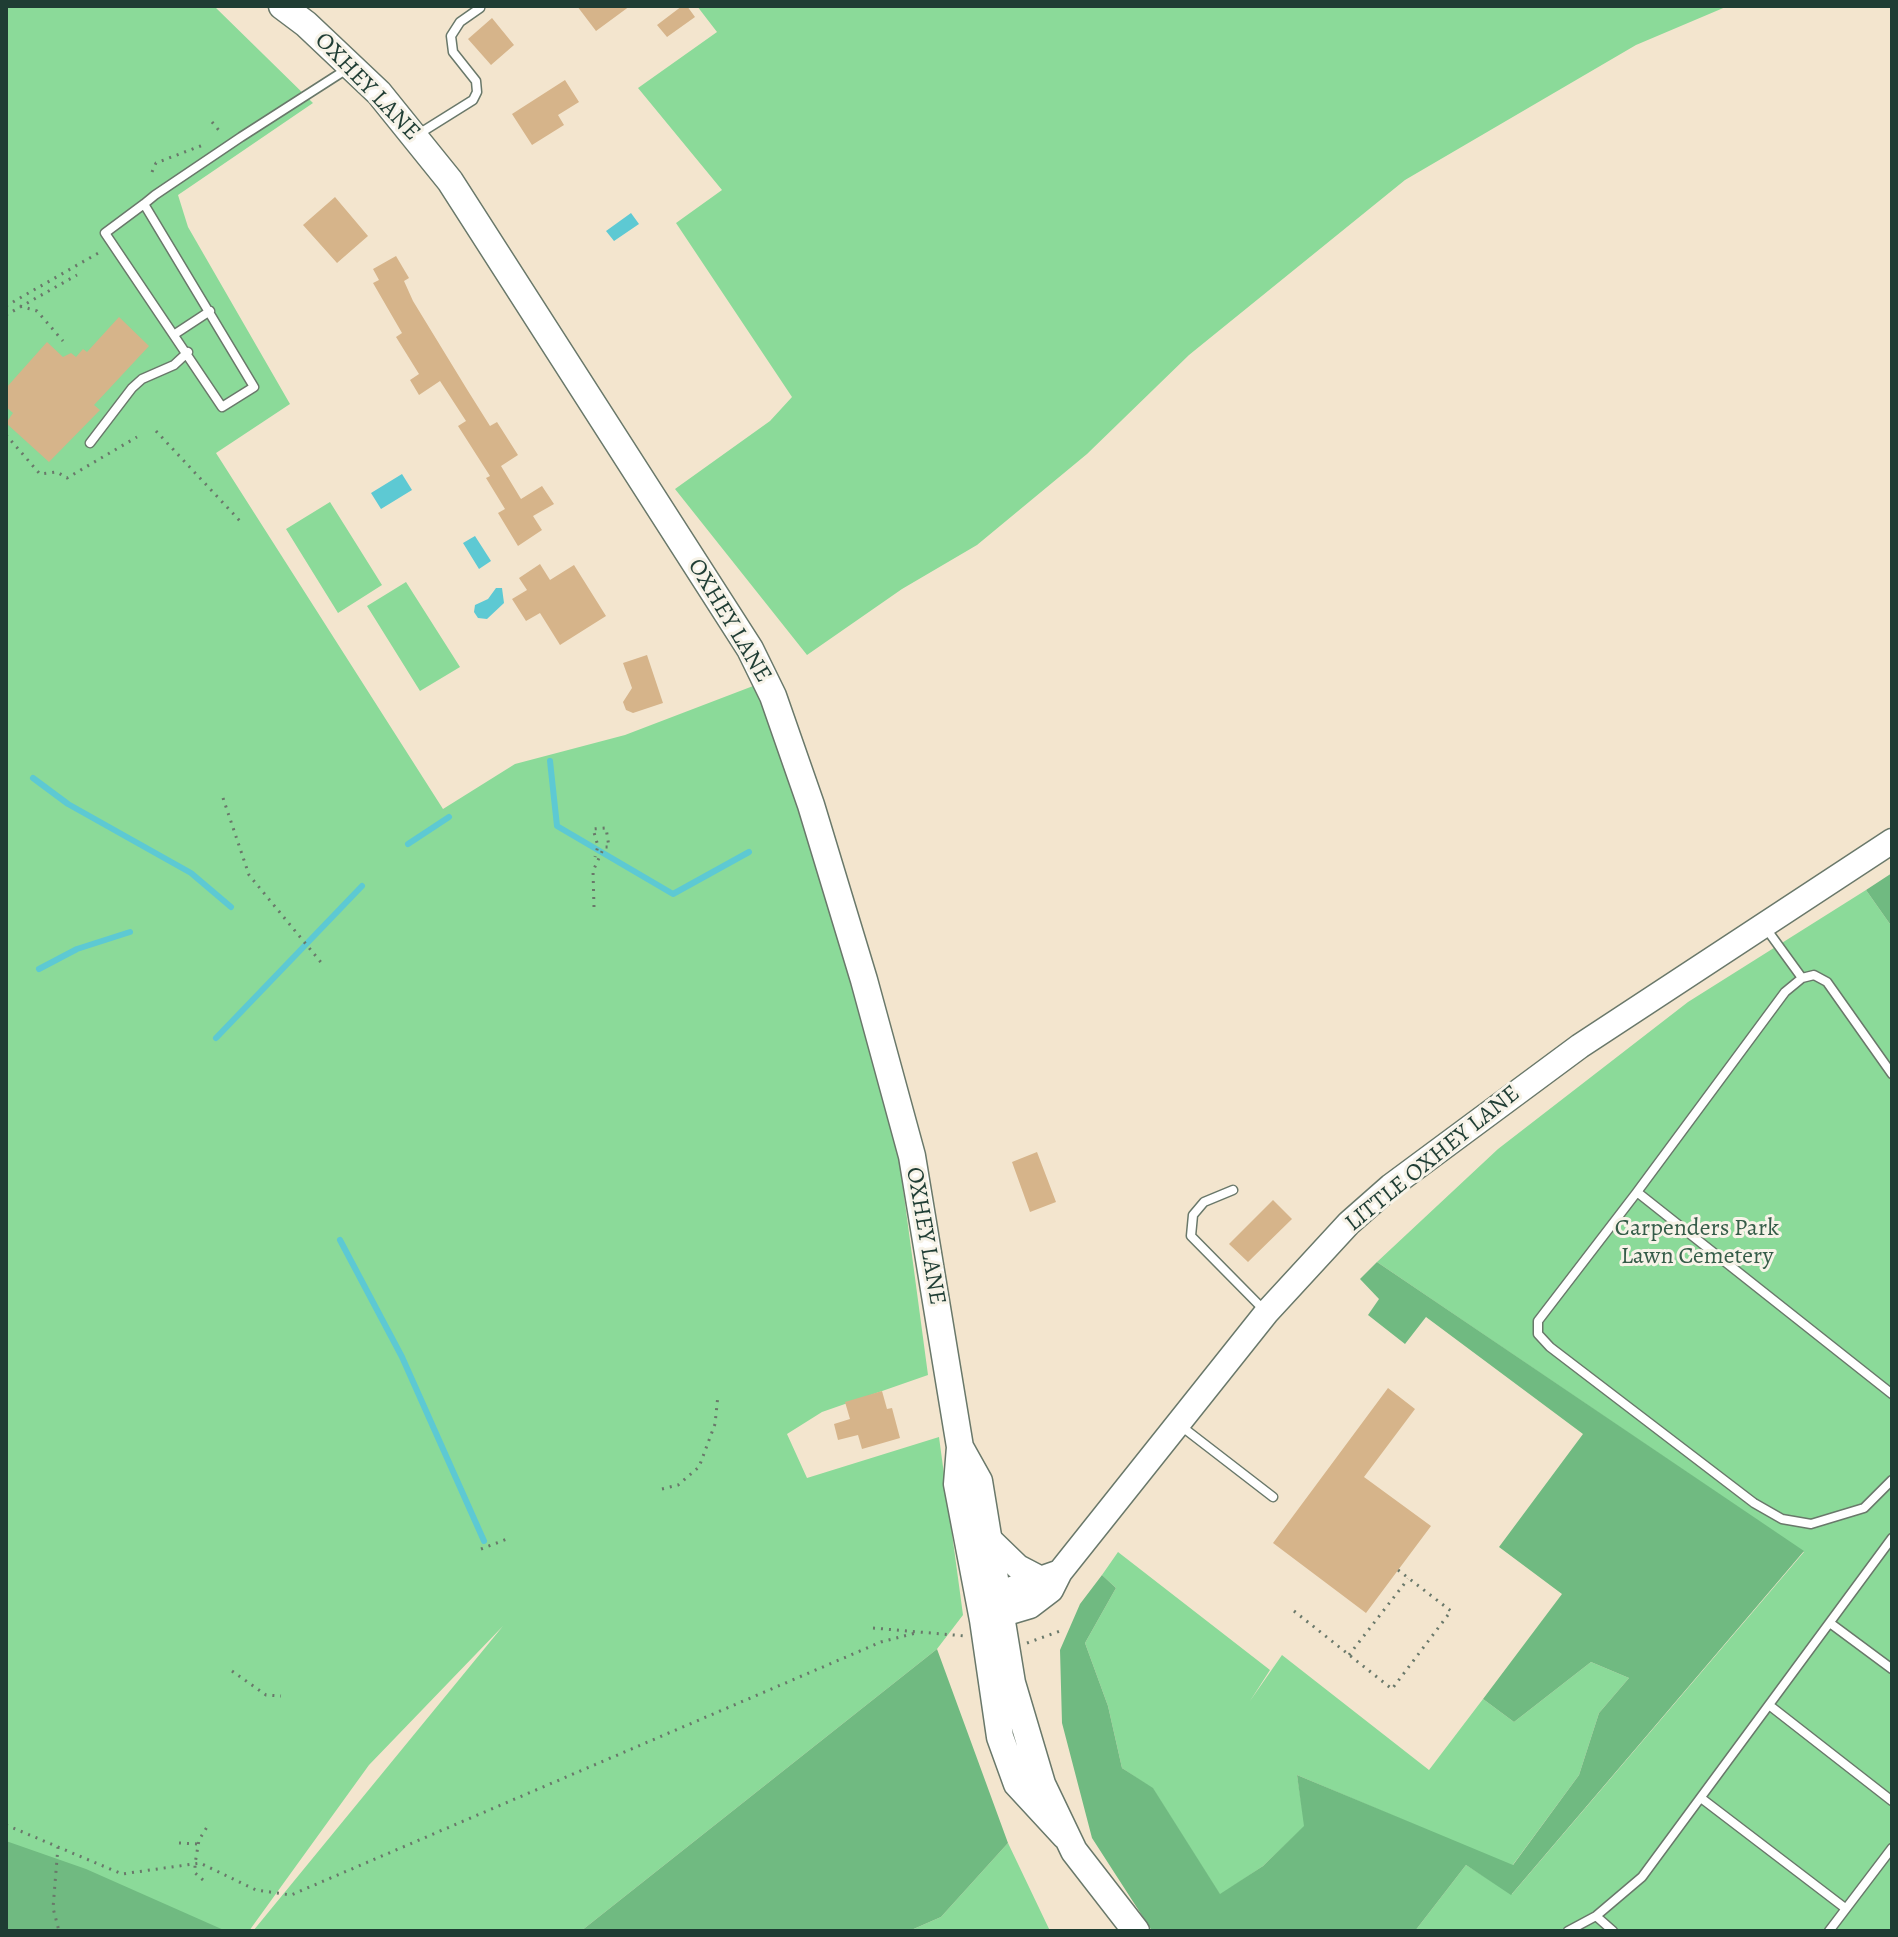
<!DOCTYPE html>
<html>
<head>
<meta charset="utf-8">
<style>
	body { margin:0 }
	#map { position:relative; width:1898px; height:1937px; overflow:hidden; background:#f3e5ce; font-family:Alegreya,serif }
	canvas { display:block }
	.frame { position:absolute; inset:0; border:8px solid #1f3d34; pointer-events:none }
</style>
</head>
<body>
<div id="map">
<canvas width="1898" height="1937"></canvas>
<div class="frame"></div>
</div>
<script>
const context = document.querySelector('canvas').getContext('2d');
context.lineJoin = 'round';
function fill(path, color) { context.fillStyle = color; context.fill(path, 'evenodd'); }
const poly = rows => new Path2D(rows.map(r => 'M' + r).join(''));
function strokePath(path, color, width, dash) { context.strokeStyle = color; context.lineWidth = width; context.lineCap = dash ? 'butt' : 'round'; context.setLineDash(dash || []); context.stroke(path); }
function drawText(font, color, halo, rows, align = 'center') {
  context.font = font + ' Alegreya,serif'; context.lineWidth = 6; context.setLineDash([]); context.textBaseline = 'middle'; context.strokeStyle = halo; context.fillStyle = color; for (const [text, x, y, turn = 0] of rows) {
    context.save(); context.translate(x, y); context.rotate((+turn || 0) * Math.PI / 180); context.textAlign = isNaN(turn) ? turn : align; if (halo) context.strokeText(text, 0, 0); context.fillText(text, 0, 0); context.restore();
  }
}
fill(poly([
	[6,6,214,6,313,103,178,195,188,227,290,404,216,453,443,809,515,764,625,735,761,683,892,1106,928,1375,822,1412,787,1434,807,1478,939,1437,963,1615,937,1649,581,1931,253,1931,503,1626,369,1765,249,1931,167,1931,6,1852],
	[697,6,1728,6,1636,45,1405,180,1189,355,1087,454,977,545,902,589,807,655,675,489,770,421,792,397,676,223,722,190,638,88,717,32],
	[330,502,382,585,338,613,286,529],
	[406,582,460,667,420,691,367,606],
	[1866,890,1892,927,1892,1931,1415,1931,1466,1865,1512,1894,1804,1552,1377,1262,1498,1149,1688,1002],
	[1118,1552,1270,1670,1250,1701,1282,1655,1429,1770,1483,1699,1514,1722,1591,1662,1629,1678,1599,1713,1579,1775,1512,1866,1297,1775,1305,1826,1263,1866,1220,1895,1153,1789,1122,1768,1108,1706,1085,1643,1116,1588,1102,1575],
	[1008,1843,1050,1931,909,1931,941,1917]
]), '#8bda99');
fill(poly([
	[1892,873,1892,927,1866,890],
	[1377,1262,1804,1551,1511,1895,1466,1865,1415,1931,1152,1931,1092,1838,1062,1723,1060,1650,1080,1604,1102,1575,1116,1588,1085,1643,1108,1706,1122,1768,1153,1788,1220,1894,1263,1866,1304,1826,1297,1775,1513,1865,1579,1775,1599,1713,1629,1678,1591,1662,1514,1722,1483,1699,1562,1594,1499,1547,1583,1434,1426,1317,1405,1344,1368,1315,1379,1299,1360,1279],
	[937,1649,1008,1843,941,1917,909,1931,581,1931],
	[6,1841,86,1869,226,1931,6,1931]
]), '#70ba81');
fill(poly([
	[631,213,639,224,614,241,606,231],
	[402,474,412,490,381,509,371,493],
	[475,536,491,561,479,569,463,543],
	[502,588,504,603,487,619,478,618,474,612,475,605,488,599,496,588]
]), '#5dc9d3');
strokePath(poly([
	[550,761,557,826,673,894,749,852],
	[33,778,68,804,191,873,231,907],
	[408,844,449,817],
	[39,969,77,949,130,932],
	[216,1038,362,886],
	[340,1240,402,1357,484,1541]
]), '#5dc9d3', 6);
fill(poly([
	[577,6,630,6,596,31],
	[682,6,687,6,695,17,667,37,657,25],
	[492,18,514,45,491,65,468,39],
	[565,80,579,102,558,115,564,125,532,145,512,114],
	[335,197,368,236,337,263,303,225],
	[396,256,409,278,404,281,413,301,468,391,490,426,497,422,518,455,501,466,521,499,542,486,554,504,533,516,542,530,518,546,498,513,505,509,486,478,490,476,458,426,466,421,440,381,419,395,410,380,419,374,396,337,402,333,373,283,379,280,373,269],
	[119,317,149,346,94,405,100,410,49,462,6,423,13,413,6,407,6,388,47,342,63,357,71,353,76,357,83,349,87,352],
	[540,564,550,580,574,565,606,616,560,645,540,613,526,621,512,599,527,590,519,578],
	[647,655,663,703,633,713,626,710,623,702,632,688,623,663],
	[1037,1152,1056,1202,1030,1212,1012,1162],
	[1273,1200,1292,1219,1248,1262,1229,1244],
	[1388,1388,1415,1409,1364,1477,1431,1526,1366,1613,1273,1543],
	[882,1391,887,1409,892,1408,900,1438,862,1449,858,1435,838,1440,834,1424,850,1419,845,1402]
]), '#d6b48a');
const service = poly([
	[417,135,473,100,477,92,476,81,453,52,451,36,460,22,480,8],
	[144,204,254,387,222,407,105,233,144,204,155,195,241,137,347,69],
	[175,334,210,311],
	[90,443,132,388,142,379,174,365,188,352],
	[1765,927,1802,978],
	[1892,1074,1827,982,1814,975,1802,978,1785,992,1637,1192,1892,1394],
	[1233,1190,1204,1202,1193,1215,1191,1236,1266,1312],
	[1637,1192,1538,1321,1538,1334,1550,1347,1754,1503,1782,1519,1811,1524,1864,1508,1892,1480],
	[1181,1426,1273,1497],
	[1830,1623,1892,1669],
	[1769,1705,1892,1801],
	[1701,1798,1845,1908],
	[1596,1916,1613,1931],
	[1568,1931,1596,1916,1642,1877,1892,1538],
	[1829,1931,1892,1848]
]);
const secondary = poly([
	[988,1538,1018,1567,1041,1579],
	[980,1600,1060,1572],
	[983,1620,1030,1606,1051,1590,1060,1572,1267,1312,1349,1223,1391,1186,1580,1046,1892,841]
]);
const primary = poly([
	[282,6,306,24,379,93,450,181,750,649,773,696,811,805,864,980,912,1156,960,1447,957,1484,983,1620,1000,1737,1017,1784,1065,1836],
	[960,1447,979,1481,1012,1683,1042,1784,1074,1851,1136,1931]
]);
strokePath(service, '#69786a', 11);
strokePath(secondary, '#69786a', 27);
strokePath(primary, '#69786a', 29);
strokePath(poly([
	[212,122,222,134],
	[152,172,156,163,203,145],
	[6,306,100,252],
	[20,306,37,311,63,341],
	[6,315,77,275],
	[156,431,240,521],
	[6,435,40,474,57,472,67,478,137,437],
	[223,798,249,875,324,966],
	[594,907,593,871,604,847,609,847,606,828,593,829,598,846,595,857],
	[662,1489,678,1485,699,1467,715,1424,718,1395],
	[481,1549,507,1539],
	[1294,1611,1392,1689,1451,1611,1398,1570],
	[873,1628,965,1636],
	[1027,1643,1060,1631],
	[1349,1655,1408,1579],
	[232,1671,266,1695,281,1696],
	[6,1825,122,1874,200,1863,256,1890,291,1895,881,1642,916,1633],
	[179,1843,198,1844],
	[58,1847,53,1908,59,1931],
	[203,1880,195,1873,195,1864,199,1840,207,1827]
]), '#69786a', 3, [2, 6]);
strokePath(service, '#fff', 8);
strokePath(secondary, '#fff', 24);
strokePath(primary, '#fff', 26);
drawText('24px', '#1f3d34', '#f7f3e8', [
	["OXHEY LANE",367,87,46],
	["OXHEY LANE",729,621,59],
	["LITTLE OXHEY LANE",1433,1159,-39],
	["OXHEY LANE",925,1236,80]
]);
drawText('24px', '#355c48', '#f7f3e8', [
	["Carpenders Park",1697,1229],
	["Lawn Cemetery",1697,1257]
]);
</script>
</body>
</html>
